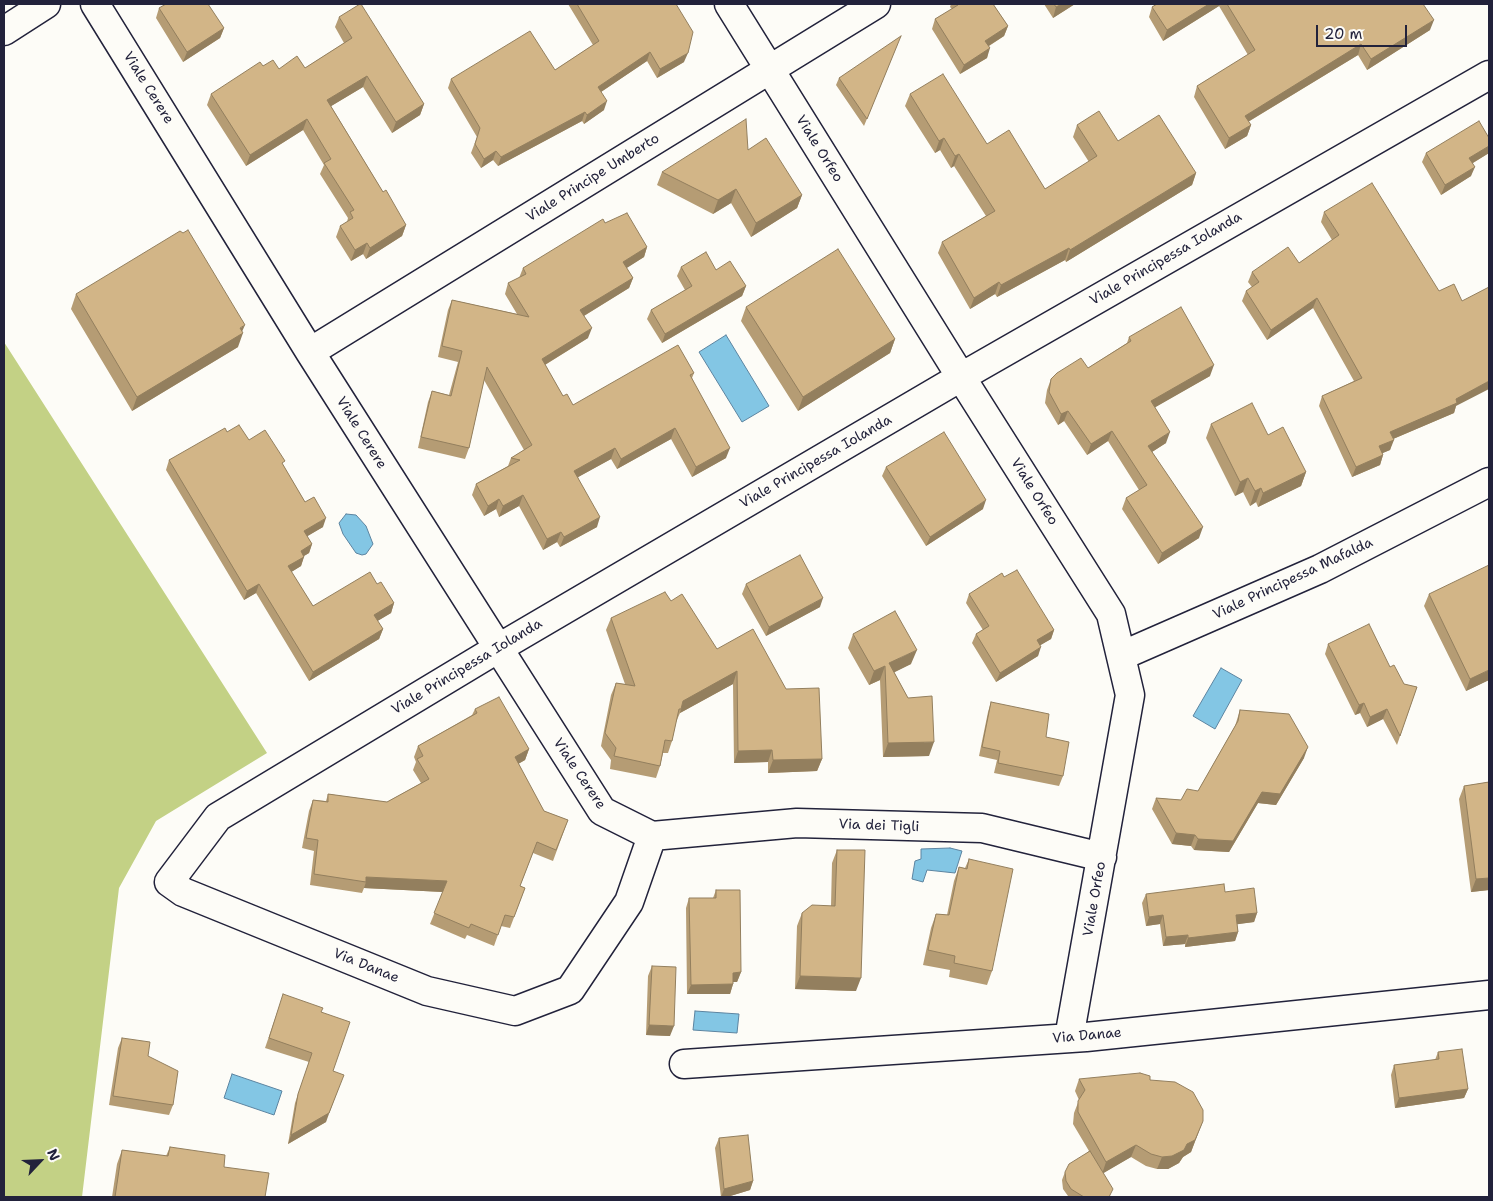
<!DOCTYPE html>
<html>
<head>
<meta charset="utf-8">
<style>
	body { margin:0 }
	#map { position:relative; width:1493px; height:1201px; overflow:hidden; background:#fdfcf7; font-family:"Shantell Sans",sans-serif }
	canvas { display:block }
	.frame { position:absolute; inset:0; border:5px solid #22223b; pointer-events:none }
	.north { position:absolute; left:15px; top:1136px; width:50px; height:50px; -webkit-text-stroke:4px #fdfcf7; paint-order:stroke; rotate:65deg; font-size:14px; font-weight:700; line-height:20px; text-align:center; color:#22223b }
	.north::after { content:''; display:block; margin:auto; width:18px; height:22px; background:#22223b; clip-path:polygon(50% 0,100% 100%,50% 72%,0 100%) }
	.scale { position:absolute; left:1316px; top:25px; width:91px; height:22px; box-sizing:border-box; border:2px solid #22223b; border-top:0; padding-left:6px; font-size:15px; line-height:18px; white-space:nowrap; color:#22223b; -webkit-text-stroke:4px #fdfcf7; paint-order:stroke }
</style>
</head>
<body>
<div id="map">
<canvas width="1493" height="1201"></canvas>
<div class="frame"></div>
<div class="north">N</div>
<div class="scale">20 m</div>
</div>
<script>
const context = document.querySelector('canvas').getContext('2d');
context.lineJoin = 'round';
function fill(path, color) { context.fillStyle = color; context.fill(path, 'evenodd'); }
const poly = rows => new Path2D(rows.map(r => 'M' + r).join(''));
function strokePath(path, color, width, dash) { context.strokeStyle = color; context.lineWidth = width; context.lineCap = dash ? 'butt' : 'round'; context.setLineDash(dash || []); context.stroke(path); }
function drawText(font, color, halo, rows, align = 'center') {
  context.font = font + ' "Shantell Sans",sans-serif'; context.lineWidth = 4; context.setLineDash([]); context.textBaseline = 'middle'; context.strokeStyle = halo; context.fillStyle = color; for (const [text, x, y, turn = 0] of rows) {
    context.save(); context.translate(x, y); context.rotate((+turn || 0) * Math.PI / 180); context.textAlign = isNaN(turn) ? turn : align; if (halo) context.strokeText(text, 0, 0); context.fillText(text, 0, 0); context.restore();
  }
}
fill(poly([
	[4,342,267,753,156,821,119,888,82,1197,4,1197]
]), '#c3d185');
const water = poly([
	[726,335,769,406,742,422,699,352,726,335],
	[346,514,356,515,366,526,373,544,366,554,362,555,356,553,343,534,339,523,346,514],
	[1221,668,1242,680,1215,729,1193,716,1221,668],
	[950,848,962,851,955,873,927,870,923,882,912,879,915,861,921,859,921,849,950,848],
	[695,1011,739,1014,737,1033,693,1030,695,1011],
	[232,1074,282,1091,274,1115,224,1098,232,1074]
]);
fill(water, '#83c6e4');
strokePath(water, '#5c84a0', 1);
const minor = poly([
	[95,4,310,352,602,811,652,836],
	[729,4,961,377,1111,614,1130,695,1069,1038],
	[4,31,46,4],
	[310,352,876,4],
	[1121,656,1320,569,1489,482],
	[652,836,629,902,570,990,515,1011,427,991,183,892,169,882,218,817,497,649,961,377,1489,75],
	[652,836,797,823,982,828,1102,857],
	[684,1064,1086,1037,1489,995]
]);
strokePath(minor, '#22223b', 31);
strokePath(minor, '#fdfcf7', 28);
fill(poly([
	[568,4,676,4,684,62,657,78,647,61,601,92,604,110,584,124,582,121,498,166,493,160,481,168,471,153,477,137,448,88,451,79,555,70,593,45],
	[951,4,993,4,1008,26,1004,36,989,46,987,58,960,74,932,29,935,19,952,9,950,7],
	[1044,4,1075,4,1053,18],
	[1157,4,1423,4,1430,30,1367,70,1358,55,1248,122,1251,125,1247,136,1225,149,1194,97,1197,86,1248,55,1219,6,1163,41,1149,17,1152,7],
	[159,8,224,28,220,38,183,62,156,18],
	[339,17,424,104,420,115,392,133,363,87,331,106,383,192,406,225,402,236,366,259,363,254,351,261,336,237,340,226,347,222,348,218,320,174,324,165,303,130,246,166,207,105,211,94,263,66,279,69,305,68,344,43,335,27],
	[898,43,864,126,836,85,839,78],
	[910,94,987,144,1045,189,1089,162,1073,137,1077,125,1196,173,1192,185,1066,262,1065,260,997,297,995,294,970,309,938,253,942,242,986,216,954,166,951,168,940,150,935,153,905,106],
	[1489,138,1489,153,1473,163,1471,176,1441,195,1422,162,1426,153],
	[748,150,802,195,797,208,751,237,731,203,713,214,657,185,662,172],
	[1324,212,1456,406,1454,413,1393,439,1390,450,1382,453,1383,455,1380,465,1352,477,1319,406,1322,396,1354,381,1313,308,1267,340,1242,301,1246,291,1252,287,1248,282,1252,272,1299,263,1332,240,1321,222],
	[605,223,647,247,644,257,626,268,633,278,629,288,584,316,588,338,545,365,563,396,573,405,694,373,692,378,726,458,692,477,671,439,617,469,611,459,578,477,597,527,560,547,557,542,543,550,519,506,499,517,496,509,484,516,472,495,476,484,508,466,511,458,524,450,484,380,469,448,465,459,418,448,428,402,432,391,449,395,458,362,438,357,448,310,452,300,517,314,505,294,508,283,519,278,523,268],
	[681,267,746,286,742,296,662,343,647,319,651,310,685,290,677,276],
	[76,294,238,347,132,411,71,309],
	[746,307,895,339,890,353,798,411,741,321],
	[1129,337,1210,376,1155,407,1166,443,1152,452,1199,538,1158,564,1122,509,1126,498,1139,490,1108,441,1087,455,1064,421,1058,425,1045,403,1047,390,1051,379,1088,368,1127,343],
	[1211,424,1268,435,1306,472,1301,486,1258,507,1256,502,1250,506,1243,492,1235,496,1206,438],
	[227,432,249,440,283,465,305,502,323,527,307,536,312,544,309,553,304,556,301,566,291,572,313,606,377,584,394,603,391,613,377,621,383,629,379,639,309,681,256,593,244,600,166,470,169,460],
	[886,467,983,509,926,546,882,476],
	[1004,577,1054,630,1051,639,1040,645,1038,656,996,682,972,643,976,634,983,630,966,603,969,594],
	[746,584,820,607,766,636,742,594],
	[1429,594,1489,680,1466,691,1424,606],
	[671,601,822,759,817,771,768,773,768,762,734,763,733,684,680,713,676,722,672,741,668,753,663,753,660,766,656,778,610,769,611,760,601,746,611,695,616,683,625,684,606,630,611,618],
	[853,634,911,664,894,672,908,698,929,756,883,757,880,680,869,685,848,648],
	[1328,644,1390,667,1404,684,1417,687,1397,745,1383,719,1367,727,1360,713,1355,715,1325,654],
	[991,702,1046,737,1063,776,1059,786,994,773,997,760,979,756,988,712],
	[475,709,529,749,525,760,518,764,544,811,568,820,553,861,533,853,520,886,525,888,510,928,501,926,494,946,467,935,465,939,430,924,443,892,364,888,362,893,310,885,314,851,302,848,309,811,313,800,326,801,328,794,387,802,421,783,413,770,416,762,414,757,418,746,472,715],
	[1240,710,1304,758,1276,805,1258,803,1229,852,1194,850,1191,846,1172,844,1152,809,1156,798,1181,800,1198,791,1235,726],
	[1489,782,1489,890,1471,892,1459,799,1464,786],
	[837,850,856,991,795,989,797,926,802,913,831,906,832,863],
	[969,859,992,971,987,985,949,977,950,970,923,965,931,928,936,914,947,915,954,881,959,867,965,868],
	[716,890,741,972,737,982,733,982,733,984,730,994,687,994,686,908,689,898,713,898],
	[1225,892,1257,913,1254,922,1237,924,1238,932,1235,941,1185,947,1185,944,1163,946,1160,924,1146,926,1142,903,1146,894],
	[652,966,670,1036,646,1035,648,976],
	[280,1004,321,1012,333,1071,326,1122,288,1144,295,1103,309,1062,265,1048],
	[122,1038,148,1056,173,1105,169,1115,109,1105,118,1048],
	[1438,1052,1468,1089,1464,1098,1395,1108,1391,1075,1394,1065,1435,1060],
	[1079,1079,1150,1080,1198,1133,1191,1152,1183,1157,1179,1163,1168,1169,1157,1169,1146,1166,1131,1157,1103,1173,1110,1197,1069,1197,1068,1196,1063,1189,1062,1180,1065,1172,1089,1151,1073,1124,1074,1113,1079,1100,1075,1091],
	[719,1138,753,1181,750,1190,727,1197,721,1197,715,1148],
	[170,1147,224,1167,265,1197,112,1197,117,1164,122,1150,166,1156]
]), '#b59c74');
fill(poly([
	[1062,4,1075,4,1053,18,1056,7],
	[1209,4,1220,4,1219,6,1163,41,1167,30],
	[1434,20,1430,30,1367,70,1371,59],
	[1008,26,1004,36,982,50,985,41],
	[224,28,220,38,183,62,187,52],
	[1361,44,1358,55,1241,126,1245,116],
	[990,48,987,58,960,74,964,65],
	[650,52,647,61,595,96,598,87],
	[688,53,684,62,657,78,660,69],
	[367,76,363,87,323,111,327,100],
	[607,101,604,110,584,124,587,115],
	[424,104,420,115,392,133,396,122],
	[585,112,582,121,498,166,501,157],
	[307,119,303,130,246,166,250,155],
	[1251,125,1247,136,1225,149,1229,138],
	[944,138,940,150,935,153,939,141],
	[1489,146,1489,153,1466,167,1469,158],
	[496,151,493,160,481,168,484,159],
	[959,154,954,166,951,168,955,156],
	[1475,167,1471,176,1441,195,1445,185],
	[1196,173,1192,185,1066,262,1070,250],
	[736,189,731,203,713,214,718,200],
	[802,195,797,208,751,237,756,223],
	[406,225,402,236,366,259,370,248],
	[367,243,363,254,351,261,355,250],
	[647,247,644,257,619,273,623,262],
	[1069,248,1065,260,997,297,1001,285],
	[633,278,629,288,577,320,580,310],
	[999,282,995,294,970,309,974,298],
	[746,286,742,296,662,343,665,334],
	[1317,298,1313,308,1267,340,1271,330],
	[245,325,241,334,243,333,238,347,132,411,137,397],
	[592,328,588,338,538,369,542,359],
	[895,339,890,353,798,411,803,397],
	[1214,365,1210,376,1147,412,1151,401],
	[1489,381,1489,389,1456,406,1454,413,1386,442,1390,432],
	[1068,411,1064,421,1058,425,1061,414],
	[675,428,671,439,617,469,621,459],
	[1112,431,1108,441,1087,455,1091,444],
	[1170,432,1166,443,1144,457,1148,446],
	[1394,440,1390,450,1376,456,1379,446],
	[615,448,611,459,571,481,574,471],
	[730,448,726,458,692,477,696,467],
	[1383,455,1380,465,1352,477,1356,467],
	[1306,472,1301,486,1258,507,1263,493],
	[1248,478,1243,492,1235,496,1240,482],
	[1261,488,1256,502,1250,506,1255,491],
	[523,495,519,506,499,517,503,506],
	[499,499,496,509,484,516,488,506],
	[986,500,983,509,926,546,930,537],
	[600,517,597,527,560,547,564,537],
	[326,518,323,527,301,540,304,531],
	[1203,527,1199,538,1158,564,1162,553],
	[561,532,557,542,543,550,547,539],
	[312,544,309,553,297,560,301,551],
	[304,557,301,566,285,576,288,566],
	[259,584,256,593,244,600,247,591],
	[823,598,820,607,766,636,769,627],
	[394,603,391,613,371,625,374,615],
	[383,629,379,639,309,681,313,672],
	[1054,630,1051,639,1034,649,1037,640],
	[1041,647,1038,656,996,682,1000,673],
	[917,650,911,664,885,677,889,663],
	[885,666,880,680,869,685,874,671],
	[1489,670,1489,680,1466,691,1470,679],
	[737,671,733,684,680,713,683,701],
	[1364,703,1360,713,1355,715,1359,705],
	[1387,709,1383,719,1367,727,1370,717],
	[934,742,929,756,883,757,888,743],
	[1308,747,1304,758,1276,805,1258,803,1229,852,1194,850,1198,839,1262,792],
	[529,749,525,760,511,768,515,757],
	[772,750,768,762,734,763,738,751],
	[822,759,817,771,768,773,773,760],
	[1176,833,1195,835,1191,846,1172,844],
	[366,877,447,881,443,892,364,888,366,882],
	[1489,878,1489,890,1471,892,1476,879],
	[1257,913,1254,922,1232,925,1236,915],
	[1163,915,1160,924,1146,926,1149,917],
	[1238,932,1235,941,1185,947,1188,938],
	[1188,935,1185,944,1163,946,1166,937],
	[741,972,737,982,729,982,733,973],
	[800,976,861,978,856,991,795,989],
	[733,984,730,994,687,994,691,985],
	[649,1025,674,1026,670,1036,646,1035],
	[340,1084,326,1122,288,1144,291,1135],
	[1468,1089,1464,1098,1395,1108,1399,1098],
	[1203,1121,1191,1152,1183,1157,1179,1163,1168,1169,1157,1169,1162,1157,1187,1144],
	[1136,1145,1131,1157,1102,1174,1106,1162],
	[753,1181,750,1190,727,1197,721,1197,724,1189]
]), '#937f5e');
const building = poly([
	[166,4,208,4,224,28,187,52,159,8,166,4],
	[360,4,361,4,424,104,396,122,367,76,327,100,383,192,386,190,406,225,370,248,367,243,355,250,340,226,353,218,350,212,354,210,324,163,331,159,307,119,250,155,211,94,260,62,263,66,273,60,279,69,297,56,305,68,352,38,339,17,360,4],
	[577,4,676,4,693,32,688,53,660,69,650,52,598,87,607,101,587,115,585,112,501,157,496,151,484,159,475,144,480,128,451,79,530,31,555,70,599,41,577,4],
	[958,4,993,4,1008,26,985,41,990,48,964,65,935,19,958,5,958,4],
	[1054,4,1062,4,1056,7,1054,4],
	[1157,4,1209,4,1167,30,1152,7,1157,4],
	[1227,4,1423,4,1434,20,1371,59,1361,44,1245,116,1251,125,1229,138,1197,86,1255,50,1227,4],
	[901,36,867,119,839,78,901,36],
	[943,74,987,144,1009,130,1045,189,1097,156,1077,125,1099,111,1118,141,1159,115,1196,173,1070,250,1069,248,1001,285,999,282,974,298,942,242,995,211,959,154,955,156,944,138,939,141,910,94,943,74],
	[746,119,748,150,766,138,802,195,756,223,736,189,718,200,662,172,746,119],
	[1479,121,1489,138,1489,146,1469,158,1475,167,1445,185,1426,153,1479,121],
	[1372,183,1439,291,1454,284,1462,301,1489,287,1489,381,1456,399,1457,403,1390,432,1394,440,1379,446,1383,455,1356,467,1322,396,1362,378,1317,298,1271,330,1246,291,1259,282,1252,272,1288,247,1299,263,1339,235,1324,212,1372,183],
	[627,213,647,247,623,262,633,278,580,310,592,328,542,359,563,396,567,394,573,405,678,345,694,373,690,375,730,448,696,467,675,428,621,459,615,448,574,471,600,517,564,537,561,532,547,539,523,495,503,506,499,499,488,506,476,484,520,460,511,458,532,445,487,367,469,448,421,437,432,391,451,396,462,351,442,346,452,300,529,317,508,283,526,274,523,268,603,219,605,223,627,213],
	[188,230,245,325,240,328,243,333,137,397,76,294,180,231,183,233,188,230],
	[838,249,895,339,803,397,746,307,838,249],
	[706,252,716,270,730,261,746,286,665,334,651,310,692,286,681,267,706,252],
	[1181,307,1214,365,1151,401,1170,432,1148,446,1203,527,1162,553,1126,498,1147,485,1112,431,1091,444,1068,411,1061,414,1049,392,1051,379,1057,373,1081,358,1088,368,1131,341,1129,337,1181,307],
	[1252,403,1268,435,1283,427,1306,472,1263,493,1261,488,1255,491,1248,478,1240,482,1211,424,1252,403],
	[239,425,249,440,265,430,285,461,282,463,305,502,314,497,326,518,304,531,312,544,301,551,304,557,288,566,313,606,370,572,377,584,381,582,394,603,374,615,383,629,313,672,259,584,247,591,169,460,225,428,227,432,239,425],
	[944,432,986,500,930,537,886,467,944,432],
	[800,555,823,598,769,627,746,584,800,555],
	[1489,565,1489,670,1470,679,1429,594,1489,565],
	[1017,570,1054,630,1037,640,1041,647,1000,673,976,634,989,626,969,594,1002,573,1004,577,1017,570],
	[665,592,671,601,682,594,717,649,753,629,786,689,819,688,822,759,773,760,772,750,738,751,737,671,683,701,681,709,679,709,672,741,665,740,660,766,614,756,616,748,605,733,616,683,635,686,611,618,665,592],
	[895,611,917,650,889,663,908,698,932,696,934,742,888,743,885,666,874,671,853,634,895,611],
	[1369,624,1390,667,1394,665,1404,684,1417,687,1400,736,1387,709,1370,717,1364,703,1359,705,1328,644,1369,624],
	[499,697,529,749,515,757,544,811,568,820,556,850,537,842,520,886,525,888,514,917,505,915,498,935,471,924,469,928,434,913,447,881,366,877,366,882,314,874,318,840,306,838,313,800,328,802,328,794,387,802,429,779,417,759,423,756,418,746,477,713,475,709,499,697],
	[991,702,1049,714,1046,737,1069,742,1063,776,998,763,1000,751,982,747,991,702],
	[1240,710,1289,714,1308,747,1280,794,1262,792,1233,841,1198,839,1195,835,1176,833,1156,798,1181,800,1187,789,1198,791,1238,721,1240,710],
	[1489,782,1489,878,1476,879,1464,786,1489,782],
	[837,850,865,850,861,978,800,976,802,913,812,905,835,906,837,850],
	[969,859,1013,869,992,971,954,963,955,956,928,950,936,914,949,915,959,867,967,869,969,859],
	[1224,884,1225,892,1254,888,1257,913,1236,915,1238,932,1188,938,1188,935,1166,937,1163,915,1149,917,1146,894,1224,884],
	[716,890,740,890,741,972,733,973,733,984,691,985,689,898,716,898,716,890],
	[652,966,676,967,674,1026,649,1025,652,966],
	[283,994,323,1008,321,1012,350,1022,333,1071,344,1075,329,1113,291,1135,298,1094,312,1053,269,1038,283,994],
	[122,1038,150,1042,148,1056,178,1071,173,1105,113,1096,122,1038],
	[1462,1049,1468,1089,1399,1098,1394,1065,1439,1059,1438,1052,1462,1049],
	[1140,1073,1150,1076,1150,1080,1175,1082,1193,1092,1203,1110,1203,1121,1195,1140,1187,1144,1184,1150,1172,1156,1162,1157,1151,1154,1136,1145,1106,1162,1078,1112,1078,1101,1085,1090,1079,1079,1140,1073],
	[748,1135,753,1181,724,1189,719,1138,748,1135],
	[170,1147,225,1155,224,1167,269,1173,265,1197,115,1197,122,1150,168,1156,170,1147],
	[1090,1151,1113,1189,1109,1197,1084,1197,1071,1189,1066,1181,1065,1172,1069,1164,1090,1151]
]);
fill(building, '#d2b587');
strokePath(building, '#937f5e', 1);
drawText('14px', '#22223b', '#fdfcf7', [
	["Viale Cerere",148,88,58],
	["Viale Orfeo",819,149,58],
	["Viale Principe Umberto",593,178,-32],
	["Viale Principessa Iolanda",1166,259,-30],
	["Viale Cerere",361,433,58],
	["Viale Principessa Iolanda",816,462,-30],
	["Viale Orfeo",1034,492,58],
	["Viale Principessa Mafalda",1293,579,-25],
	["Viale Principessa Iolanda",467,667,-31],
	["Viale Cerere",579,774,56],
	["Via dei Tigli",879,826,2],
	["Viale Orfeo",1095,899,-80],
	["Via Danae",366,966,22],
	["Via Danae",1087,1036,-5]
]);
</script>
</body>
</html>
